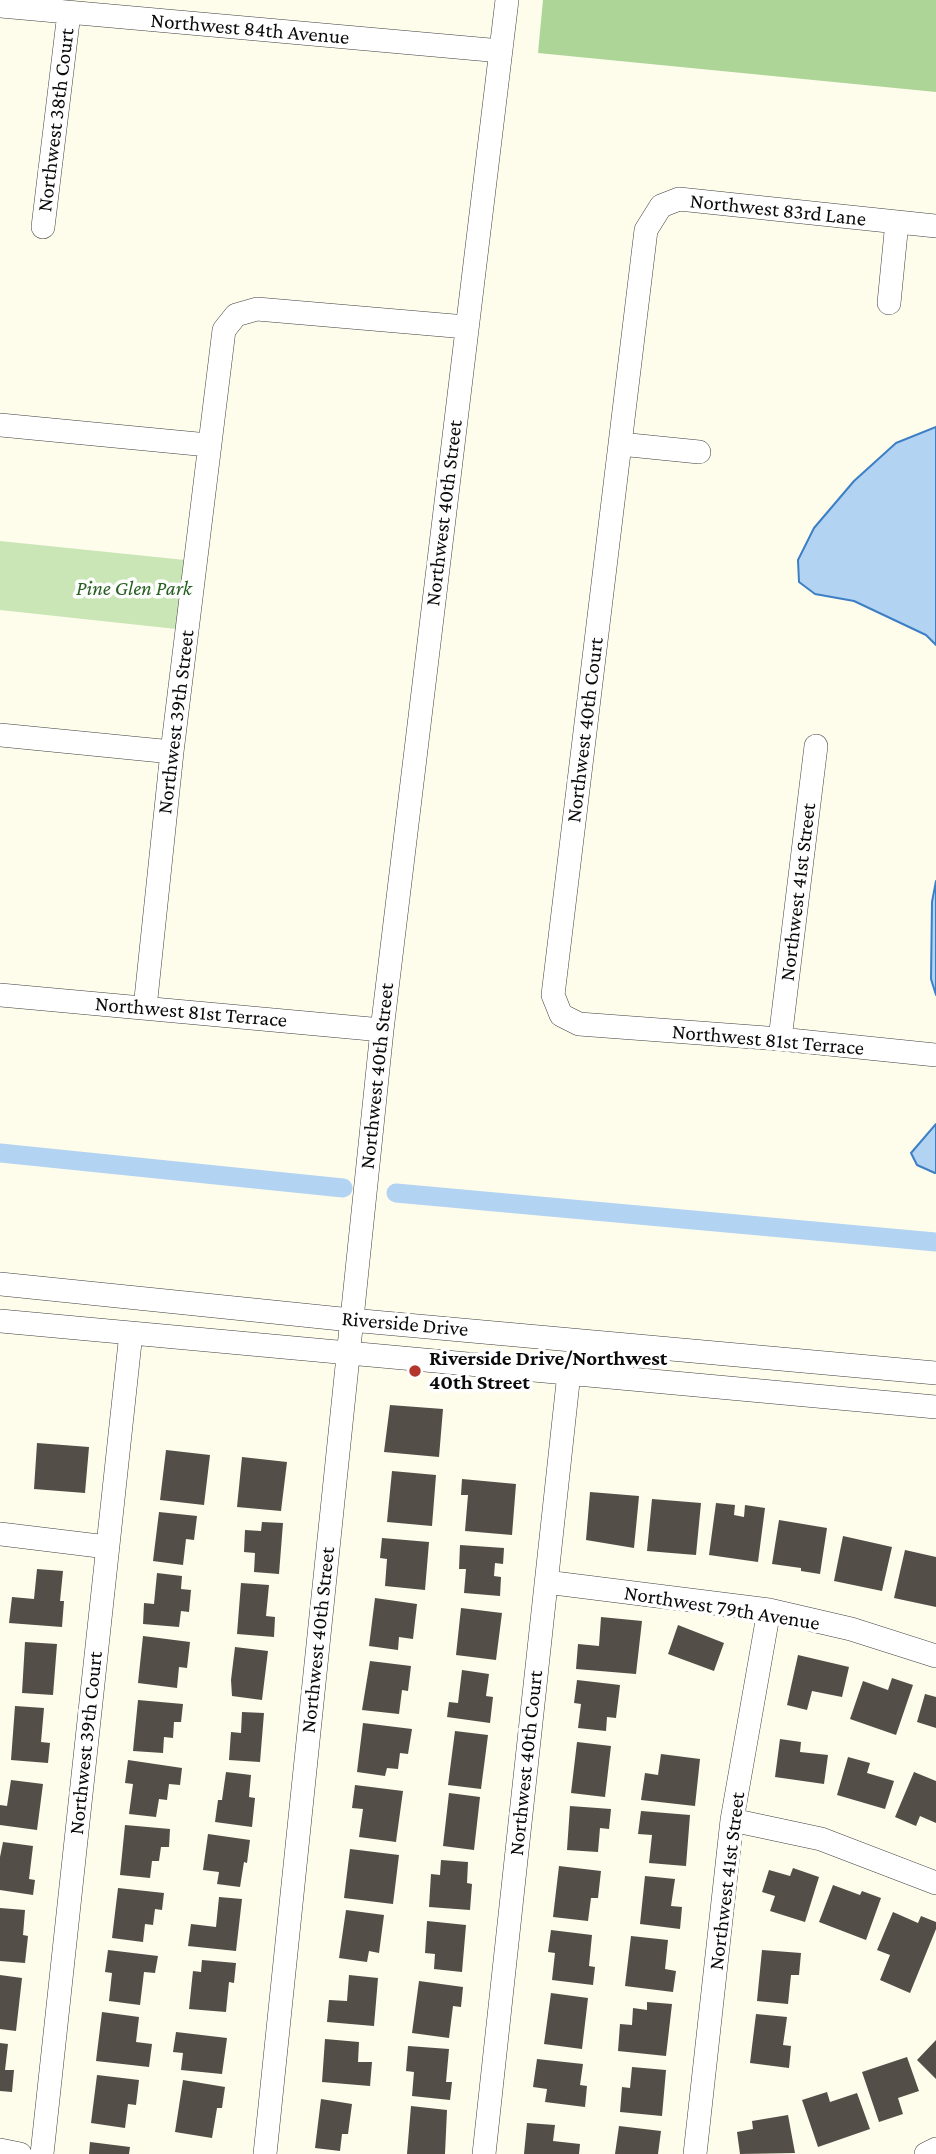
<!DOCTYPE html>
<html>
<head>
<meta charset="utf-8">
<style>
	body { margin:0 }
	canvas { display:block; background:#fefceb }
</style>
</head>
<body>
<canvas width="936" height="2154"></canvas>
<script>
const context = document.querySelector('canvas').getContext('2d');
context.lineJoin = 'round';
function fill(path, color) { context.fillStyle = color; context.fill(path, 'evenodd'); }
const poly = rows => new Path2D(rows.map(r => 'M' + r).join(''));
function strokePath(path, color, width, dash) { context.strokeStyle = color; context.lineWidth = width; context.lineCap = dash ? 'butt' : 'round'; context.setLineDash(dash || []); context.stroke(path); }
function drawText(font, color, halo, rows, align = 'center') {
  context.font = font + ' "Crimson Pro",serif'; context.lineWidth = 7; context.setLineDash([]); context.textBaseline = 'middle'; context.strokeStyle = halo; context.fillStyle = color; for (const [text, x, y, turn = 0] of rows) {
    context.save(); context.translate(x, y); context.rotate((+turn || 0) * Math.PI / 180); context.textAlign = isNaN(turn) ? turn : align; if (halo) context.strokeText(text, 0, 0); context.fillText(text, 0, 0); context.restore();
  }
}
fill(poly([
	[0,541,185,560,176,629,0,610]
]), '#cae6b7');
fill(poly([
	[543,0,936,0,936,92,538,53]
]), '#acd597');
const water = poly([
	[936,427,936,645,926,635,854,601,815,594,799,582,798,560,814,528,854,481,896,443,936,427],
	[936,881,936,995,931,979,932,902,936,881],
	[936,1124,936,1173,935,1173,917,1165,911,1153,936,1124]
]);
fill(water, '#b2d3f2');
strokePath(water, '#3d7fc5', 2);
strokePath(poly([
	[0,1153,343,1188],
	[396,1193,936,1242]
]), '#b2d3f2', 19);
fill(poly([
	[390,1405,443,1409,439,1457,384,1452],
	[37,1443,89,1447,85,1493,34,1489],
	[166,1450,210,1455,204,1505,160,1500],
	[242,1457,287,1462,281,1511,237,1507],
	[392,1471,436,1475,432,1526,387,1522],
	[462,1479,516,1484,512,1535,465,1531,468,1495,461,1495],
	[590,1492,639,1496,634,1548,586,1540],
	[652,1499,701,1503,696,1555,647,1551],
	[716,1503,735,1505,734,1515,744,1517,745,1505,765,1508,758,1562,709,1555],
	[159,1512,197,1516,194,1540,186,1539,183,1565,153,1561],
	[779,1520,827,1528,820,1574,801,1571,801,1568,772,1564],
	[262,1522,283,1523,279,1574,254,1572,255,1553,244,1552,245,1530,261,1531],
	[843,1536,892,1547,882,1591,834,1581],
	[382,1538,429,1542,425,1590,385,1586,387,1559,380,1558],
	[460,1545,504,1548,503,1564,495,1563,494,1576,501,1577,500,1596,464,1593,466,1569,459,1569],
	[905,1550,936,1557,936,1607,894,1598],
	[37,1569,63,1571,60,1601,64,1601,62,1627,9,1623,12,1597,34,1599],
	[157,1573,182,1576,181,1589,191,1590,189,1612,181,1611,179,1627,143,1624,144,1603,154,1604],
	[241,1583,269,1585,266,1616,275,1617,274,1637,237,1634],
	[375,1598,417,1604,413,1639,399,1637,398,1650,369,1646],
	[461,1608,502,1613,496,1660,456,1655],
	[601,1617,642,1621,636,1674,576,1669,578,1644,599,1646],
	[678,1625,724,1643,714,1671,668,1654],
	[143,1636,190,1642,187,1668,179,1667,177,1688,138,1683],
	[25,1642,57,1644,53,1695,22,1693],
	[235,1647,268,1651,262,1700,232,1696,231,1680],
	[798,1655,849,1667,842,1697,812,1691,807,1710,787,1705],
	[370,1661,411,1666,408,1691,402,1690,399,1714,362,1710],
	[462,1670,489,1674,486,1696,493,1697,490,1723,447,1717,449,1702,458,1703],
	[892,1678,913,1685,896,1735,850,1719,863,1681,888,1690],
	[577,1680,620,1685,616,1718,607,1717,606,1731,578,1728,581,1704,574,1703],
	[925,1694,936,1697,936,1728,917,1722],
	[138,1700,183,1704,181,1722,174,1722,173,1738,164,1737,163,1753,133,1751],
	[15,1706,44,1708,41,1742,50,1743,48,1763,11,1760],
	[242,1712,264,1713,260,1762,229,1760,231,1732,241,1733],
	[363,1723,412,1729,408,1754,400,1753,398,1769,387,1768,385,1776,357,1772],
	[455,1731,488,1735,481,1789,448,1785],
	[780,1739,801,1742,800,1752,828,1755,824,1784,775,1777],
	[577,1742,611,1746,605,1797,571,1793],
	[661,1754,700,1759,695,1806,641,1800,645,1773,658,1775],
	[848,1757,870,1763,867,1773,894,1781,885,1809,837,1795],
	[128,1760,182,1768,180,1785,169,1784,167,1800,159,1799,156,1817,129,1814,133,1784,125,1783],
	[226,1772,251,1775,249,1797,255,1798,252,1827,215,1822,218,1800,222,1800],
	[914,1772,936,1781,936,1823,920,1816,916,1826,895,1817],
	[11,1780,43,1784,37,1830,0,1825,0,1805,7,1806],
	[355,1785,403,1791,396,1842,359,1837,363,1809,352,1808],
	[449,1793,480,1797,474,1850,443,1846],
	[570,1806,611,1809,609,1829,600,1828,598,1852,567,1850],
	[641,1811,690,1815,686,1866,649,1863,652,1835,638,1834],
	[125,1825,170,1829,169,1847,161,1847,159,1861,152,1861,150,1878,120,1875],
	[208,1834,250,1840,247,1863,244,1862,240,1887,217,1884,219,1872,203,1870],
	[3,1842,33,1846,29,1879,35,1880,33,1895,0,1890,0,1857],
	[350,1849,399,1855,393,1904,344,1898],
	[441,1860,468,1862,467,1883,472,1884,470,1910,429,1907,431,1874,440,1875],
	[559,1866,601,1871,598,1898,591,1898,588,1921,553,1917],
	[793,1868,819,1877,805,1922,770,1911,775,1896,762,1892,769,1870,790,1876],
	[645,1876,675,1879,671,1906,682,1907,680,1929,640,1924],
	[833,1885,860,1895,862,1891,881,1898,866,1940,819,1922],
	[118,1888,164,1893,162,1910,155,1909,153,1925,145,1924,143,1942,112,1938],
	[219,1897,242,1899,236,1951,188,1946,191,1924,216,1927],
	[0,1908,25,1910,23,1935,28,1936,25,1963,0,1961],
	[346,1910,384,1915,379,1953,369,1951,367,1962,339,1958],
	[893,1912,918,1923,921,1916,936,1922,936,1929,910,1993,880,1980,890,1955,877,1950],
	[427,1921,466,1925,462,1972,434,1969,435,1954,425,1953],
	[551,1930,592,1935,589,1966,595,1967,593,1985,552,1980,555,1953,548,1952],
	[631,1936,668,1940,665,1969,676,1971,673,1992,625,1986],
	[108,1950,158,1956,155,1973,144,1972,140,2005,109,2001,112,1973,105,1972],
	[762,1950,801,1953,799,1975,791,1975,788,2004,757,2001],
	[202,1960,236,1963,234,1983,229,1982,226,2012,189,2009,193,1971,201,1972],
	[0,1975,22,1978,16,2031,0,2029],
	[349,1975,378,1978,374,2026,327,2022,329,2000,347,2001],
	[419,1981,463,1987,461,2007,453,2006,449,2038,412,2033],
	[551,1993,588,1998,582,2049,544,2044],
	[647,2002,672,2004,666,2056,618,2051,620,2024,632,2025,633,2008,647,2010],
	[102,2012,139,2017,136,2042,152,2044,149,2067,96,2061],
	[756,2014,787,2017,783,2045,791,2046,789,2068,750,2063],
	[176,2032,227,2038,222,2074,181,2070,183,2053,173,2052],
	[325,2039,359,2042,358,2062,372,2062,370,2086,322,2082],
	[936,2040,936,2079,917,2060],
	[0,2043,8,2044,5,2070,14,2070,12,2092,0,2091],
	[408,2046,449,2049,446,2082,452,2082,450,2100,412,2096,414,2072,406,2071],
	[907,2057,919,2091,898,2098,903,2114,879,2122,862,2072],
	[537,2059,583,2064,580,2085,587,2086,585,2107,545,2102,547,2089,533,2087],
	[632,2067,666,2070,662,2116,620,2112,622,2087,630,2088],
	[97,2075,139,2080,136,2105,128,2104,125,2128,91,2123],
	[183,2080,225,2087,222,2108,217,2108,212,2138,175,2132],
	[827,2092,830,2102,857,2093,870,2129,818,2147,802,2100],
	[321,2099,352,2104,348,2134,342,2134,340,2151,315,2148],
	[411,2106,447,2110,445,2154,407,2154],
	[788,2115,795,2153,740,2154,737,2132,753,2129,752,2121],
	[527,2123,555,2125,553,2141,580,2144,579,2154,524,2154],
	[619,2126,661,2131,658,2154,615,2154],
	[90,2142,130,2147,129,2154,89,2154]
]), '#534e48');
const minor = poly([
	[0,6,501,51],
	[936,226,679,199,661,206,646,230,553,995,561,1015,579,1024,780,1039,936,1055],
	[43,227,69,13],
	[889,303,897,222],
	[0,425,208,445],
	[620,444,699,452],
	[0,735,172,752],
	[0,995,382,1030],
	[145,1008,172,752,224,330,236,315,257,309,466,327],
	[780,1039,816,746],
	[0,1284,351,1320,936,1373],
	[0,1321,936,1407],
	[0,1534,107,1547],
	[546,1582,769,1610,851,1629,936,1656],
	[732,1820,821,1839,936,1883],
	[0,2150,20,2154],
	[42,2154,131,1333],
	[265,2154,382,1030,507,0],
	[484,2154,569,1373],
	[695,2154,732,1820,769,1610],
	[926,2154,936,2149]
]);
strokePath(minor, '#3e3e3e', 24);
strokePath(minor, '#fff', 23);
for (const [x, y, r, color] of [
	[415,1371,7,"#b3352c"]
]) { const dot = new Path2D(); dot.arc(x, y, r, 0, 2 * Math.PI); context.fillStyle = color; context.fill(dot); strokePath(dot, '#fff', 2.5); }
drawText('21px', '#0b0b0b', '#fff', [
	["Northwest 84th Avenue",250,29,5],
	["Northwest 38th Court",56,120,-83],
	["Northwest 83rd Lane",778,210,6],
	["Northwest 40th Street",444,513,-83],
	["Northwest 39th Street",176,722,-83],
	["Northwest 40th Court",585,730,-83],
	["Northwest 41st Street",798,892,-83],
	["Northwest 81st Terrace",191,1012,5],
	["Northwest 81st Terrace",768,1040,5],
	["Northwest 40th Street",377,1076,-84],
	["Riverside Drive",405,1324,5],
	["Northwest 79th Avenue",722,1608,9],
	["Northwest 40th Street",318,1640,-84],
	["Northwest 39th Court",86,1743,-84],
	["Northwest 40th Court",526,1763,-84],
	["Northwest 41st Street",727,1881,-83]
]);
drawText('italic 21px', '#265f20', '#fff', [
	["Pine Glen Park",134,589]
]);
drawText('bold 21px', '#0b0b0b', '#fff', [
	["Riverside Drive/Northwest",429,1359],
	["40th Street",429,1383]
], 'left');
</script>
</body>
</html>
